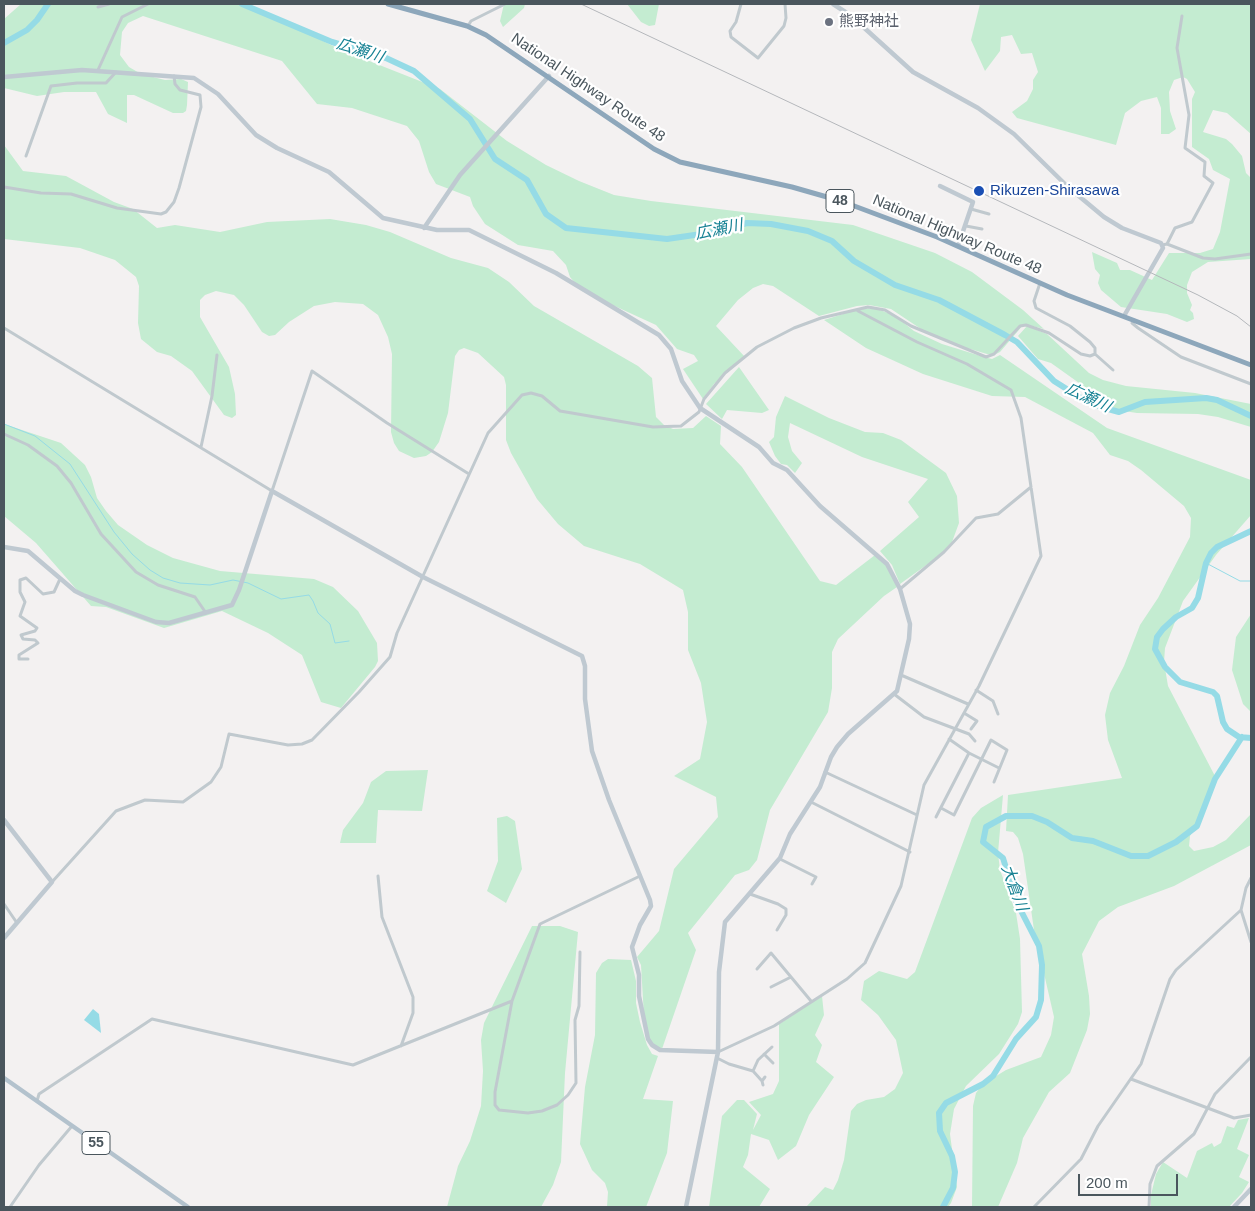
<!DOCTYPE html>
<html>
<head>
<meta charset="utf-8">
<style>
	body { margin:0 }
	#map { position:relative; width:1255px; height:1211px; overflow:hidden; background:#f3f1f1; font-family:Arial,sans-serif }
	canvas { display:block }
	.frame { position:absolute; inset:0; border:5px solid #4a565d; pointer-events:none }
	.scale { position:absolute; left:1078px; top:1174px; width:100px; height:22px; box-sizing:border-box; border:2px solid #4a565d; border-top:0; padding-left:6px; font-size:15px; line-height:18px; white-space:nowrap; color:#4a565d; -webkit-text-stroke:4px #fff; paint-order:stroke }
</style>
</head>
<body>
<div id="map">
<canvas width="1255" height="1211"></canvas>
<div class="frame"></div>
<div class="scale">200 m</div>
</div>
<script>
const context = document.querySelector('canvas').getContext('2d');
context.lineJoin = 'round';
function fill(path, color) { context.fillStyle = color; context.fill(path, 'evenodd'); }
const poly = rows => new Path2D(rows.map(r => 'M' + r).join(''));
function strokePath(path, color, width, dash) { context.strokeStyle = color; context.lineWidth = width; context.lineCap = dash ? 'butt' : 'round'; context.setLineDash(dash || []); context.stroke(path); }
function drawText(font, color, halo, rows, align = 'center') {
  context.font = font + ' Arial,"Noto Sans JP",sans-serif'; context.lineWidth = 4.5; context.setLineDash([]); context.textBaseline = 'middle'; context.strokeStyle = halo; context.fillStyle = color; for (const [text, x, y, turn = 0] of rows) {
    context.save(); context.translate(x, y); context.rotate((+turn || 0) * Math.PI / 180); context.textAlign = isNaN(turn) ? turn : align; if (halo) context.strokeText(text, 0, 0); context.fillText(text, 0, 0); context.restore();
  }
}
fill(poly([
	[21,4,249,4,339,49,440,89,507,141,546,165,579,181,614,195,651,201,853,225,935,253,972,272,1023,310,1044,329,1024,324,1000,352,994,355,987,354,950,343,924,331,891,309,869,305,857,306,819,316,773,286,763,284,753,288,738,300,716,326,745,357,714,384,703,399,683,369,698,361,694,355,677,349,656,325,582,291,570,277,566,265,553,251,518,245,485,224,473,206,470,197,436,184,429,172,419,141,407,126,352,108,317,104,282,61,143,16,128,23,122,32,120,55,129,67,141,74,165,80,181,79,188,82,187,105,186,111,183,113,173,113,134,95,127,95,127,123,108,114,96,92,64,92,37,96,4,88,4,19],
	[504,4,525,4,524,8,503,27,500,21],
	[627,4,659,4,655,25,649,26,641,22],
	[980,4,1251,4,1251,134,1227,113,1213,110,1203,132,1226,139,1232,144,1242,156,1246,173,1251,178,1251,259,1208,262,1192,272,1187,285,1187,293,1192,305,1190,310,1193,313,1194,319,1187,322,1167,314,1121,307,1101,290,1098,283,1100,275,1095,269,1092,252,1117,263,1120,270,1130,270,1152,280,1169,253,1200,253,1213,249,1220,232,1230,179,1213,170,1209,159,1192,147,1192,99,1195,92,1187,79,1183,77,1174,80,1169,92,1170,111,1176,129,1169,134,1161,134,1161,108,1157,97,1141,101,1125,113,1116,145,1017,118,1012,112,1027,101,1033,89,1033,80,1038,72,1032,53,1021,54,1012,35,1001,37,1000,51,985,71,971,40],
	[4,145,23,171,66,176,114,202,133,209,157,228,175,225,220,232,267,222,330,219,366,225,390,232,451,258,488,268,509,282,534,306,638,366,652,378,656,417,664,425,673,429,693,428,706,416,721,426,720,444,742,467,820,581,836,585,875,555,889,568,897,587,884,596,838,639,832,652,832,688,828,712,770,810,757,860,749,870,735,875,688,933,696,950,662,1049,653,1045,648,1035,644,1017,641,965,637,957,659,931,674,869,718,817,716,797,674,776,700,759,707,722,701,683,688,650,688,612,683,590,640,564,584,546,558,524,537,499,511,453,506,440,506,385,504,377,478,353,464,348,459,350,455,356,448,413,439,442,432,452,426,456,414,458,399,451,394,443,391,432,392,354,388,337,378,315,363,304,335,302,314,306,289,322,275,335,269,336,262,332,244,305,234,295,216,291,205,295,200,300,200,317,229,367,235,394,236,415,232,418,224,415,192,371,171,356,157,352,141,339,138,323,139,286,136,277,115,260,80,248,4,239],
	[874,308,894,315,914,331,942,344,984,357,992,359,1000,355,1107,428,1251,480,1251,515,1216,555,1183,601,1165,648,1164,662,1168,686,1216,778,1210,799,1190,836,1189,846,1194,851,1213,847,1226,840,1251,814,1251,845,1174,886,1118,907,1099,921,1082,954,1089,996,1090,1014,1087,1030,1070,1073,1049,1092,1023,1138,1017,1163,998,1207,972,1207,973,1106,976,1093,983,1084,1006,1070,1041,1057,1051,1035,1054,1017,1034,930,1023,854,1018,838,1013,832,1006,831,1008,795,1122,778,1108,740,1105,715,1110,693,1124,666,1140,625,1158,598,1190,537,1191,518,1184,506,1141,470,1128,461,1110,455,1093,433,1025,397,992,396,923,374,866,348,824,320,859,309],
	[1027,326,1047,334,1089,373,1103,380,1126,386,1195,393,1251,404,1251,427,1218,417,1198,414,1137,413,1117,410,1051,363,1038,359,1018,336],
	[739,367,769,410,762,413,727,410,722,419,706,404],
	[785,396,829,418,865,432,883,433,901,440,946,473,957,496,959,523,952,542,939,556,900,584,892,565,880,551,919,517,908,502,928,479,862,457,790,423,788,437,792,451,802,463,795,473,787,465,781,464,775,456,769,442,774,437,776,417],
	[4,424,61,443,85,465,91,477,97,498,106,511,118,525,147,545,173,558,220,571,314,579,333,587,358,611,377,643,378,661,375,667,341,708,321,702,302,655,268,633,222,611,164,628,106,607,91,606,36,543,4,516],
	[1251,614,1251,712,1243,704,1232,670,1236,637],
	[428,770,422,811,378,810,376,843,340,843,343,830,363,803,371,782,386,771],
	[1003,795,998,853,1000,870,1016,913,1020,939,1022,1012,1018,1024,999,1054,966,1086,954,1109,950,1134,957,1187,951,1203,948,1207,806,1207,825,1187,833,1190,838,1180,844,1160,851,1111,857,1104,866,1100,884,1097,895,1089,903,1073,896,1040,878,1015,861,1000,864,981,879,971,907,979,915,972,972,818,981,808],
	[507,816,515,821,522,869,506,903,487,891,498,861,497,818],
	[532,926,560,926,578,932,565,1073,561,1162,553,1185,541,1207,447,1207,458,1166,470,1141,481,1106,483,1071,481,1040,484,1023],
	[608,959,631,960,636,981,636,1003,640,1022,647,1045,652,1054,658,1056,643,1099,673,1101,667,1153,646,1207,607,1207,608,1192,605,1183,592,1170,580,1144,585,1087,595,1035,596,973,602,963],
	[822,996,824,1015,815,1035,822,1045,816,1062,834,1077,809,1115,796,1146,778,1160,769,1140,751,1134,748,1155,743,1167,770,1189,759,1207,709,1207,722,1116,737,1100,744,1100,757,1114,753,1130,761,1115,749,1102,773,1094,779,1081,779,1024],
	[1249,1118,1237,1149,1249,1155,1239,1177,1249,1182,1242,1193,1229,1207,1151,1207,1151,1195,1156,1174,1163,1162,1187,1178,1197,1151,1212,1143,1214,1147,1221,1143,1227,1126,1234,1128,1238,1120]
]), '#c4ecd1');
fill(poly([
	[93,1009,99,1014,101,1033,84,1020]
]), '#95dbe6');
strokePath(poly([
	[1250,416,1251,413],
	[4,424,35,436,70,464,114,532,132,554,150,570,163,578,180,583,210,585,233,580,248,583,281,599,309,595,313,601,318,613,330,624,335,643,349,641],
	[1206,563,1240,581,1251,581]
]), '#95dbe6', 1);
strokePath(poly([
	[242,4,332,42,386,58,414,71,470,119,495,159,527,180,546,214,566,228,667,239,715,232,747,223,771,224,808,231,832,241,854,261,895,285,939,300,1005,335,1017,342,1054,381,1081,398,1101,407,1119,412,1145,402,1206,398,1217,400,1251,416],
	[4,43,27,30,37,20,48,4],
	[1251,531,1217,547,1211,553,1206,563,1198,598,1192,608,1176,617,1163,629,1157,637,1155,649,1165,667,1180,682,1213,692,1217,696,1223,722,1227,729,1239,737,1251,738],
	[943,1207,953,1188,955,1172,952,1156,940,1131,939,1113,946,1103,983,1084,993,1076,1016,1039,1036,1017,1041,1000,1042,965,1039,946,1016,901,1003,858,983,842,986,827,1006,816,1032,816,1047,822,1072,838,1093,841,1131,856,1148,856,1176,842,1197,826,1215,779,1242,737]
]), '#95dbe6', 6);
strokePath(poly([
	[741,4,736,22,730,31,731,37,758,58,784,26,786,18,785,4],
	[98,7,109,4],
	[468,26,471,21,505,4],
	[98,70,122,17,148,4],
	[26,156,51,86,77,83,106,83,116,72],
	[4,187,41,193,71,194,117,208,161,214,166,212,174,202,179,188,201,107,200,95,180,90,175,84,174,76],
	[971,209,989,214],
	[966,226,982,229],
	[1167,244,1203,258,1215,259,1251,254],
	[1162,245,1167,244,1175,228,1192,222,1213,183,1204,176,1205,162,1185,148,1189,115,1177,48,1182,16],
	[1040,283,1034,301,1036,308,1070,326,1090,342,1095,348,1095,354,1113,370],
	[1134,320,1132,323,1138,328,1181,357,1251,384],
	[4,328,272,491,312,371,387,423,469,474],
	[4,434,28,445,57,466,71,483,101,534,136,572,158,585,195,597,206,613],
	[201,447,212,396,217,355],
	[900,589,944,552,976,518,998,514,1031,487],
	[28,659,19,659,19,655,38,643,35,640,23,639,21,635,35,631,37,628,20,616,25,602,20,592,20,580,26,578,43,594,54,592,60,579],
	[901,675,968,704],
	[976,690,993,701,998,714],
	[894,694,924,717,969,734,975,741],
	[964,713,977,721,971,729],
	[949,739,969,753,999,768],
	[825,772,917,815],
	[811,802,910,852],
	[941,808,954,815,991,740,1007,750,994,782],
	[936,817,969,753],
	[780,859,816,877,812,884],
	[378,876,382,917,413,997,413,1013,401,1046],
	[1251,878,1246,888,1241,910,1251,942],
	[52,882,116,811,145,800,183,802,211,782,221,767,229,734,288,745,302,744,312,740,359,692,390,657,397,633,488,433,522,395,531,393,542,396,560,411,566,412,653,427,681,426,699,412,704,399,725,373,757,347,794,328,821,318,868,307,885,310,911,326,986,357,994,354,1020,326,1026,325,1049,333,1081,354,1090,356,1095,354],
	[750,894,778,904,786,909,786,915,777,930],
	[4,904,17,923],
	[580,952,579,1006,575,1020,576,1083,568,1095,557,1105,542,1111,528,1113,499,1110,495,1105,495,1092,512,1001,540,924,640,876],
	[757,969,771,953,811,1001],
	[771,987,791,977],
	[718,1052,774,1026,847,979,865,963,901,886,924,785,979,686,1041,556,1021,418,1011,390,967,364,917,342,858,311],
	[764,1054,773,1063],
	[717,1058,729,1064,753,1071,762,1081],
	[753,1071,758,1060,772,1047],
	[1131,1079,1234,1118,1251,1115],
	[763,1085,762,1081,765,1077],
	[37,1101,39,1094,152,1019,353,1065,512,1001],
	[10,1207,39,1165,72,1126],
	[1034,1207,1081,1159,1098,1126,1141,1064,1170,979,1176,970,1241,910],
	[1149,1207,1150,1184,1157,1166,1194,1134,1215,1094,1251,1057]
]), '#c0c9ce', 3);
strokePath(poly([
	[833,4,850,15,913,72,978,108,1014,134,1068,187,1104,217,1122,228,1161,243,1163,248,1124,316],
	[4,77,82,70,194,78,218,94,256,135,277,148,329,172,383,218,437,230,469,230,556,273,659,335,671,349,682,381,700,408,759,447,773,463,787,470,820,506,887,564,900,589,910,624,909,639,897,691,848,734,837,747,831,757,820,787,790,834,780,858,725,922,719,972,718,1052,686,1207],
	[940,186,973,202,958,246],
	[424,228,460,175,549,76],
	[4,547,28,551,75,591,83,595,156,622,169,623,232,605,239,590,272,491,423,577,582,656,585,666,585,699,592,751,609,800,650,900,651,906,640,925,632,947,639,975,639,996,648,1039,652,1045,660,1050,718,1052],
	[4,820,52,882,4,938],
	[1234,1207,1251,1189]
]), '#bfc9d1', 4.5);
strokePath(poly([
	[4,1078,188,1207]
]), '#b3c2cd', 4.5);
strokePath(poly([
	[388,4,467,26,486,35,654,149,680,162,792,187,841,201,937,237,1067,295,1251,365]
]), '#8da7bb', 5);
strokePath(poly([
	[581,4,1198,295,1237,316,1251,327]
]), '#b4b7bb', 1);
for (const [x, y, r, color] of [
	[829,22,5,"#6b7280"],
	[979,191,6,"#1a4fb4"]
]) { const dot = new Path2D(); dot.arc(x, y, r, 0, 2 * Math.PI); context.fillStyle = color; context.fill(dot); strokePath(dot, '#fff', 2); }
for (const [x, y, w] of [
	[840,201,28],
	[96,1143,28]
]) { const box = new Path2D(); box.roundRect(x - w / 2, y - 11.5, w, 23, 4); context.fillStyle = '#fff'; context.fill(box); strokePath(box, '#4a565d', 1); }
drawText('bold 14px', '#4a565d', null, [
	["48",840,201],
	["55",96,1143]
]);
drawText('15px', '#5b616d', '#fff', [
	["熊野神社",839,22]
], 'left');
drawText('15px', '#4a565d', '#fff', [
	["National Highway Route 48",588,88,34],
	["National Highway Route 48",957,235,23]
]);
drawText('15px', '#164399', '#fff', [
	["Rikuzen-Shirasawa",990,191]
], 'left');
drawText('italic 16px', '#178294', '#fff', [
	["広瀬川",360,51,18],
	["広瀬川",719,230,-11],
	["広瀬川",1088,398,25],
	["大倉川",1014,888,70]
]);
</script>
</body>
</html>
